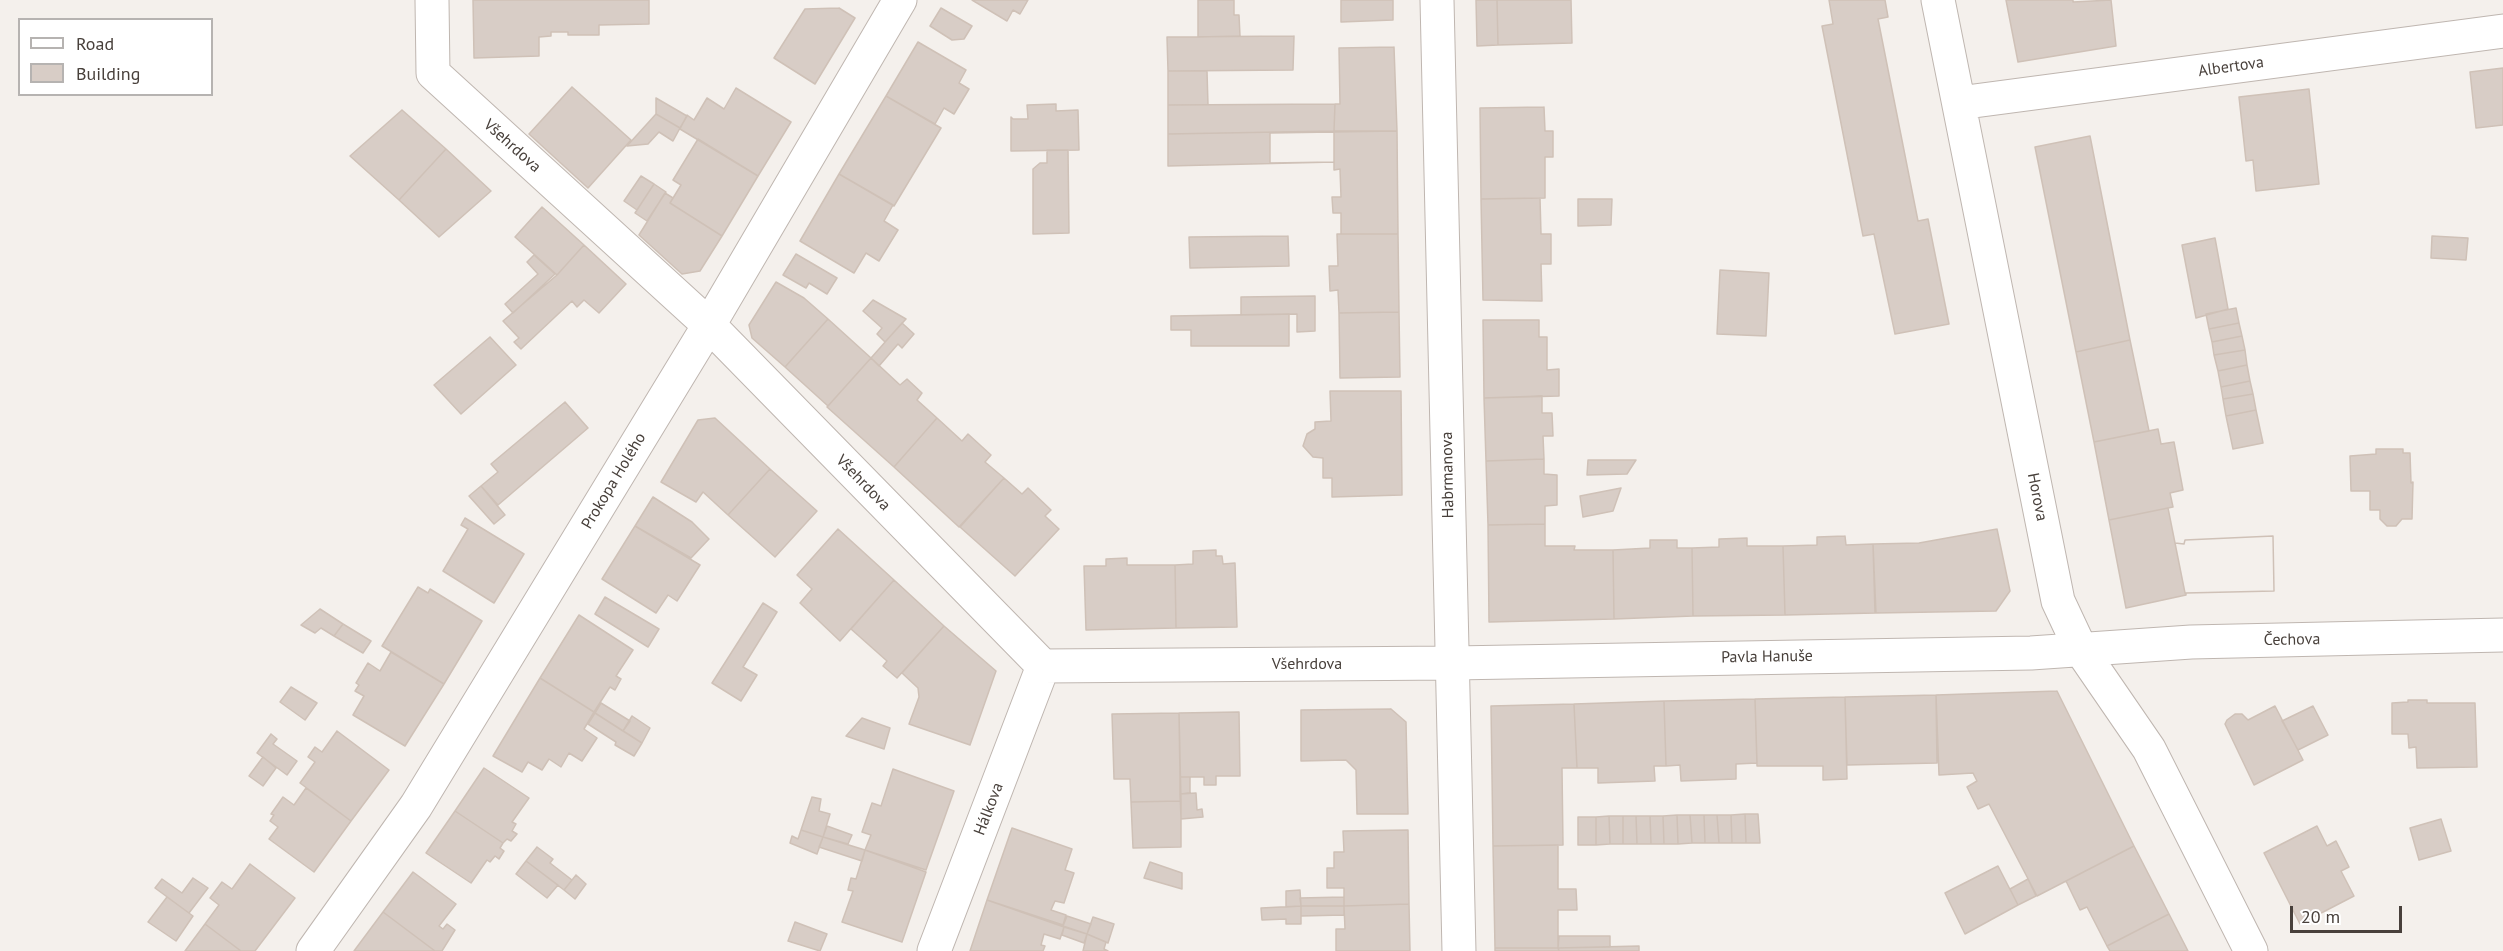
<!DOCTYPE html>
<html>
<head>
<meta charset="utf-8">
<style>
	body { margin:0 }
	#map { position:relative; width:2503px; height:951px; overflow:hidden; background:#f4f0ec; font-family:"PT Sans",sans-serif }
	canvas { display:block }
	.legend { position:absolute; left:18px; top:18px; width:195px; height:78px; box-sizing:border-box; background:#fff; border:2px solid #b6b3b1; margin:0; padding:8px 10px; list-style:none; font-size:18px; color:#48403b }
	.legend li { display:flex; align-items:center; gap:12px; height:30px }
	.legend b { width:30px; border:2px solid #b6b3b1 }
	.scale { position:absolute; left:2290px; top:906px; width:112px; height:27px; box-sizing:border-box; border:3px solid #48403b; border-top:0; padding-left:8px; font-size:18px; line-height:21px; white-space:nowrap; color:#48403b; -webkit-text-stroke:4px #fff; paint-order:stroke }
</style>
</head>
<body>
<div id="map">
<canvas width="2503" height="951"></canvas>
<ul class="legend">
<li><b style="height:8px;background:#fff"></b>Road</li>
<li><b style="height:16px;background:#d8cdc6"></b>Building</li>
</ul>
<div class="scale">20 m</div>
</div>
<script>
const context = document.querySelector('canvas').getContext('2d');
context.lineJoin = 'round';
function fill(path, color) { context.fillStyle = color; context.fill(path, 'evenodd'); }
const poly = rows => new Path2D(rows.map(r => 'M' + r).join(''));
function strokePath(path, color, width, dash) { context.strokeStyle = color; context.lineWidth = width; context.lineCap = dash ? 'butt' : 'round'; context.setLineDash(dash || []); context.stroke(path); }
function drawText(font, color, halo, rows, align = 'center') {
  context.font = font + ' "PT Sans",sans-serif'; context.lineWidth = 5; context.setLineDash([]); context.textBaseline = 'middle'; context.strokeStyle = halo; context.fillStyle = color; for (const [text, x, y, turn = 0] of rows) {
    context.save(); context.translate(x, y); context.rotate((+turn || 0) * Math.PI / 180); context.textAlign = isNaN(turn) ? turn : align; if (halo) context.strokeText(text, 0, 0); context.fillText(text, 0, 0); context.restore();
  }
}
const building = poly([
	[473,0,649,0,649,24,599,25,599,35,568,35,568,32,551,32,551,36,539,37,539,56,474,58,473,0],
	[972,0,1028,0,1020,14,1013,10,1007,21,972,0],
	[1198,0,1234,0,1234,15,1239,15,1240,36,1198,37,1198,0],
	[1341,0,1393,0,1393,20,1341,22,1341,0],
	[1476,0,1497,0,1498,45,1477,46,1476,0],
	[1497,0,1571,0,1572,43,1498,45,1497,0],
	[1829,0,1885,0,1888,17,1878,19,1918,221,1928,219,1949,324,1895,334,1874,234,1863,236,1822,26,1833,24,1829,0],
	[2006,0,2073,0,2073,2,2111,0,2116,46,2018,62,2006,0],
	[839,8,855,18,815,84,774,58,805,9,839,8],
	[941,8,972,26,964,39,952,40,930,26,941,8],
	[1294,36,1293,70,1168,71,1167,37,1294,36],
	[918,42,966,70,959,83,969,89,954,114,944,108,935,124,886,96,918,42],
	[1394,47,1397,131,1334,131,1335,104,1340,104,1339,48,1394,47],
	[2503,68,2503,125,2476,128,2470,72,2503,68],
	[1168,71,1207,71,1208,105,1168,105,1168,71],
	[572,87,631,140,588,188,529,134,572,87],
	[736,88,791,122,758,176,680,129,687,115,694,120,707,98,724,109,736,88],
	[2309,89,2319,184,2256,191,2253,160,2246,161,2239,97,2309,89],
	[886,96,941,128,894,206,839,174,886,96],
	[656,98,687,116,680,128,656,114,656,98],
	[1056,104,1056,111,1078,110,1079,150,1011,151,1011,117,1013,119,1028,119,1027,105,1056,104],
	[1335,104,1334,131,1168,134,1168,105,1335,104],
	[1544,107,1545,131,1553,131,1553,157,1545,157,1545,198,1481,199,1480,108,1544,107],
	[402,110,446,149,399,200,350,156,402,110],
	[656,114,680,128,673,141,659,132,648,144,627,146,656,114],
	[1334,131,1334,162,1168,166,1168,134,1334,131],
	[1397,131,1398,234,1337,234,1341,234,1341,213,1333,213,1332,197,1341,197,1340,169,1334,170,1334,162,1270,163,1270,133,1397,131],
	[2090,136,2130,340,2076,352,2035,147,2090,136],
	[698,139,758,176,722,236,670,203,681,185,673,180,698,139],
	[446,149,491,191,439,237,399,200,446,149],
	[1047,150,1068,150,1069,233,1033,234,1033,169,1040,163,1047,163,1047,150],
	[839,174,893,205,884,221,898,230,879,261,866,253,854,273,800,241,839,174],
	[641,176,654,184,637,210,624,201,641,176],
	[654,184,666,192,647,221,635,213,654,184],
	[665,193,673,198,670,203,722,236,700,271,682,274,639,235,665,193],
	[1540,198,1541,234,1551,234,1551,264,1541,264,1542,301,1483,300,1481,199,1540,198],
	[1578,199,1612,199,1611,225,1578,226,1578,199],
	[542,207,584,245,557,275,515,237,542,207],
	[1337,234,1398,234,1399,312,1339,313,1338,290,1330,291,1329,266,1338,266,1337,234],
	[1288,236,1289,266,1190,268,1189,237,1288,236],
	[2432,236,2468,238,2466,260,2431,258,2432,236],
	[2215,238,2228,309,2196,318,2182,245,2215,238],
	[584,245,626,284,599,313,584,300,577,307,572,301,521,349,514,342,519,338,503,321,557,275,584,245],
	[796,254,837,278,827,294,809,283,806,288,783,275,796,254],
	[534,255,555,274,513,313,505,304,538,274,527,262,534,255],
	[1720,270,1769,273,1766,336,1717,334,1720,270],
	[776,282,804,298,828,319,785,367,752,338,749,325,776,282],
	[1315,296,1315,331,1297,332,1297,314,1241,315,1241,297,1315,296],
	[873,300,906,319,885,342,877,334,882,328,863,311,873,300],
	[2236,308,2239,323,2209,329,2206,314,2236,308],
	[1399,312,1400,377,1340,378,1339,313,1399,312],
	[1289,314,1289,346,1191,346,1191,330,1171,330,1171,316,1289,314],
	[828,319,871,358,828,406,785,367,828,319],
	[1483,320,1539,320,1539,337,1547,337,1547,370,1559,369,1559,396,1484,398,1483,320],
	[902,323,914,334,902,348,898,344,879,366,871,358,902,323],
	[2239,323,2242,336,2212,342,2209,329,2239,323],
	[2242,336,2245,350,2214,355,2212,342,2242,336],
	[490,337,516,365,461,414,434,385,490,337],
	[2130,340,2149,431,2094,442,2076,352,2130,340],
	[2245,350,2247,365,2218,371,2214,355,2245,350],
	[871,358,900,385,907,379,922,393,917,400,937,418,894,467,827,407,871,358],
	[2247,365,2250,381,2221,387,2218,371,2247,365],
	[2250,381,2253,394,2223,399,2221,387,2250,381],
	[1330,391,1401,391,1402,495,1332,497,1332,478,1323,478,1323,458,1313,457,1303,446,1307,434,1315,429,1315,422,1331,421,1330,391],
	[2253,394,2256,410,2226,416,2223,399,2253,394],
	[1542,396,1542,413,1552,413,1553,436,1543,436,1544,459,1486,461,1484,398,1542,396],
	[565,402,588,428,498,505,481,486,498,472,491,464,565,402],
	[2256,410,2263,443,2233,449,2226,416,2256,410],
	[715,418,770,469,728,515,703,492,696,502,661,482,698,420,715,418],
	[937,418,962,441,968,434,991,455,985,462,1004,478,959,527,894,467,937,418],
	[2158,429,2161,444,2174,442,2183,490,2170,493,2173,507,2109,520,2094,442,2158,429],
	[2376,449,2403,449,2403,453,2410,453,2411,483,2413,482,2412,519,2402,519,2396,526,2387,526,2380,519,2380,510,2370,510,2370,491,2351,491,2350,456,2376,454,2376,449],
	[1544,459,1544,474,1557,475,1557,505,1545,506,1545,524,1488,525,1486,461,1544,459],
	[1588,460,1636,460,1627,474,1587,475,1588,460],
	[770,469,817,511,775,557,728,515,770,469],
	[1004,478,1022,494,1028,488,1051,510,1045,516,1059,529,1015,576,960,527,1004,478],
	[481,486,505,515,494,524,469,496,481,486],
	[1621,488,1613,511,1583,517,1580,496,1621,488],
	[653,497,692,522,709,539,691,558,635,526,653,497],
	[2168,508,2175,543,2184,544,2185,540,2273,536,2274,591,2186,593,2186,595,2126,608,2109,520,2168,508],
	[465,518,524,554,494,603,443,571,468,529,461,525,465,518],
	[1545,524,1545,546,1575,546,1574,550,1613,550,1614,619,1489,622,1488,525,1545,524],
	[635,526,700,565,677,601,668,595,656,613,602,579,635,526],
	[838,529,894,580,840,641,800,603,812,589,797,575,838,529],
	[1997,529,2010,591,1996,611,1875,613,1873,544,1919,543,1997,529],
	[1845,536,1846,545,1873,544,1876,613,1785,615,1783,546,1817,545,1817,537,1845,536],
	[2273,536,2274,591,2185,593,2175,543,2184,544,2185,540,2273,536],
	[1747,538,1747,546,1783,546,1785,615,1693,616,1692,548,1719,547,1719,539,1747,538],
	[1650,540,1677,540,1677,548,1692,548,1693,616,1614,619,1613,550,1650,548,1650,540],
	[1216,550,1216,556,1222,556,1223,564,1235,563,1237,627,1176,628,1175,565,1193,564,1193,551,1216,550],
	[1127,558,1127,565,1175,565,1176,628,1086,630,1084,566,1106,566,1106,559,1127,558],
	[894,580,944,626,897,678,883,666,887,661,851,629,894,580],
	[418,587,428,593,430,589,482,621,444,684,382,646,418,587],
	[605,597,659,629,648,647,595,614,605,597],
	[763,603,777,612,743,667,757,675,741,701,712,683,763,603],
	[320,609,343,624,334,636,321,628,315,633,301,625,320,609],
	[579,615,633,650,616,676,621,679,615,690,610,687,594,712,540,678,579,615],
	[343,624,371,641,363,653,334,636,343,624],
	[944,626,996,671,970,745,909,724,919,697,918,688,902,673,944,626],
	[391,652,444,684,405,746,353,715,364,696,355,691,359,685,356,683,368,663,380,671,391,652],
	[540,678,594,712,584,729,597,738,582,761,569,753,561,767,549,759,542,770,528,762,522,772,493,756,540,678],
	[291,687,317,703,305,720,280,702,291,687],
	[2057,691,2134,846,2037,896,1989,804,1978,809,1967,787,1977,781,1973,773,1939,775,1936,695,2057,691],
	[1936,695,1937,763,1847,765,1845,697,1936,695],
	[1845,697,1847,779,1823,780,1823,766,1757,766,1755,699,1845,697],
	[1755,699,1757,763,1736,764,1736,779,1681,781,1680,765,1666,766,1664,701,1755,699],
	[2408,700,2427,700,2427,703,2475,703,2477,767,2417,768,2416,747,2409,748,2408,734,2392,734,2392,703,2408,702,2408,700],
	[1664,701,1666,766,1654,766,1655,781,1598,783,1598,768,1577,768,1574,704,1664,701],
	[601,703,630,721,623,731,595,713,601,703],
	[1574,704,1577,768,1562,768,1563,845,1493,846,1491,706,1574,704],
	[2275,706,2303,760,2254,785,2225,724,2227,720,2235,714,2242,714,2248,720,2275,706],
	[2313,706,2328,735,2298,750,2282,721,2313,706],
	[1391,709,1406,722,1408,814,1357,814,1356,770,1346,760,1301,761,1301,710,1391,709],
	[1239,712,1240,776,1216,776,1216,785,1204,785,1204,777,1180,777,1179,713,1239,712],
	[595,713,642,743,634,756,615,745,616,742,588,724,595,713],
	[1179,713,1181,801,1131,802,1130,779,1114,779,1112,714,1179,713],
	[632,716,650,728,642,743,623,731,632,716],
	[862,718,890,728,884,749,846,736,862,718],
	[337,731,389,770,351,821,300,783,315,762,308,757,315,747,322,752,337,731],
	[271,734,277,739,273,744,297,761,287,775,257,753,271,734],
	[263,757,276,768,263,786,249,776,263,757],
	[484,768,529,798,512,822,516,824,512,831,517,834,511,841,507,839,503,843,455,811,484,768],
	[893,769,954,791,926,870,865,850,871,835,862,832,872,803,881,806,893,769],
	[1180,777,1190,777,1190,793,1180,794,1180,777],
	[306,788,351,821,314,872,269,839,278,827,270,821,274,815,271,814,283,797,294,805,306,788],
	[1196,793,1197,810,1202,809,1203,817,1181,819,1180,794,1196,793],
	[812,797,821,799,819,811,830,814,823,837,801,830,812,797],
	[1181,801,1181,847,1133,848,1131,802,1181,801],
	[455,811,503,843,500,848,504,851,499,859,495,856,490,862,487,860,471,883,426,853,455,811],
	[1745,814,1758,814,1760,843,1746,843,1745,814],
	[1745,814,1746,843,1732,843,1731,815,1745,814],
	[1677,815,1690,815,1692,843,1678,844,1677,815],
	[1677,815,1678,844,1664,844,1663,816,1677,815],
	[1690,815,1704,815,1705,843,1692,843,1690,815],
	[1704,815,1717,815,1719,843,1705,843,1704,815],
	[1717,815,1731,815,1732,843,1719,843,1717,815],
	[1609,816,1623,816,1623,844,1610,844,1609,816],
	[1609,816,1610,844,1596,845,1596,817,1609,816],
	[1623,816,1636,816,1637,844,1623,844,1623,816],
	[1636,816,1650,816,1651,844,1637,844,1636,816],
	[1650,816,1663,816,1664,844,1651,844,1650,816],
	[1578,817,1596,817,1596,845,1578,845,1578,817],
	[2441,819,2451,851,2419,860,2410,828,2441,819],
	[827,826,852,835,848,844,823,837,827,826],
	[2317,826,2327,846,2336,841,2349,867,2341,871,2354,896,2300,924,2264,853,2317,826],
	[1012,828,1072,849,1065,870,1074,873,1064,903,1055,901,1051,910,1066,915,1063,925,987,900,1012,828],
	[801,830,823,837,817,854,790,843,792,836,798,839,801,830],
	[1408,830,1409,904,1344,906,1344,888,1327,888,1327,868,1334,868,1334,852,1344,852,1343,831,1408,830],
	[823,837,865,850,862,861,819,847,823,837],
	[1558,845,1558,889,1576,889,1577,910,1558,910,1558,948,1495,948,1493,846,1558,845],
	[2134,846,2169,914,2107,946,2087,907,2080,910,2066,881,2134,846],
	[537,847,553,859,550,863,572,880,564,890,526,861,537,847],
	[865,850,926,872,902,942,842,922,853,891,848,890,851,878,856,879,865,850],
	[526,861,558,885,547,898,516,874,526,861],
	[1150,862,1182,873,1182,889,1144,878,1150,862],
	[250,864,295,898,255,951,241,951,205,924,219,905,210,898,222,882,232,889,250,864],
	[1998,866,2018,905,1965,934,1945,893,1998,866],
	[413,872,456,904,439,926,443,929,447,924,455,930,442,951,435,951,383,912,413,872],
	[576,875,586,884,575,899,564,890,576,875],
	[193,878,208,888,189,913,155,888,162,879,182,893,193,878],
	[2028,879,2036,896,2018,905,2010,889,2028,879],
	[1300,890,1301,906,1286,907,1286,891,1300,890],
	[167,897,193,916,176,941,148,922,167,897],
	[1344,897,1344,906,1301,906,1300,898,1344,897],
	[987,900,1064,927,1060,939,1044,934,1041,945,1045,946,1043,951,970,951,987,900],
	[1409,904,1410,951,1336,951,1336,929,1345,929,1344,906,1409,904],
	[1301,906,1344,906,1344,915,1301,916,1301,906],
	[1301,906,1301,924,1286,924,1286,919,1262,920,1261,908,1301,906],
	[383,912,435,951,354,951,383,912],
	[2169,914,2188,951,2110,951,2107,946,2169,914],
	[1067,916,1091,924,1087,934,1063,926,1067,916],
	[1093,917,1114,924,1108,943,1087,934,1093,917],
	[795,922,827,934,820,951,788,941,795,922],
	[205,924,241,951,185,951,205,924],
	[1064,927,1087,934,1084,943,1062,935,1064,927],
	[1087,934,1106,942,1104,949,1108,951,1083,951,1087,934],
	[1559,936,1610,936,1610,947,1558,948,1559,936],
	[1639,946,1639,951,1559,951,1558,948,1639,946],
	[1495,948,1558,948,1559,951,1495,951,1495,948]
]);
fill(building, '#d8cdc6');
strokePath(building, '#cfc1b7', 1.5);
const minor = poly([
	[432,0,433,73,709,325,1043,666,1453,663,2031,653,2191,642,2503,635],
	[1437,0,1459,951],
	[1938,0,2058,601,2081,650,2149,749,2251,951],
	[1959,103,2503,31],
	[313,951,416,806,709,325,900,0],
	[934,951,1043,666]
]);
strokePath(minor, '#bfb6b0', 35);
strokePath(minor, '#fff', 33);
drawText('16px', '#48403b', '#fff', [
	["Albertova",2231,67,-8],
	["Všehrdova",512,146,42],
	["Habrmanova",1448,475,-91],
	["Prokopa Holého",614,481,-59],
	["Všehrdova",863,483,46],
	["Horova",2037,497,79],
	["Čechova",2292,640,-1],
	["Pavla Hanuše",1767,657,-1],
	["Všehrdova",1307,664],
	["Hálkova",989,809,-69]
]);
</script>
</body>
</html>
